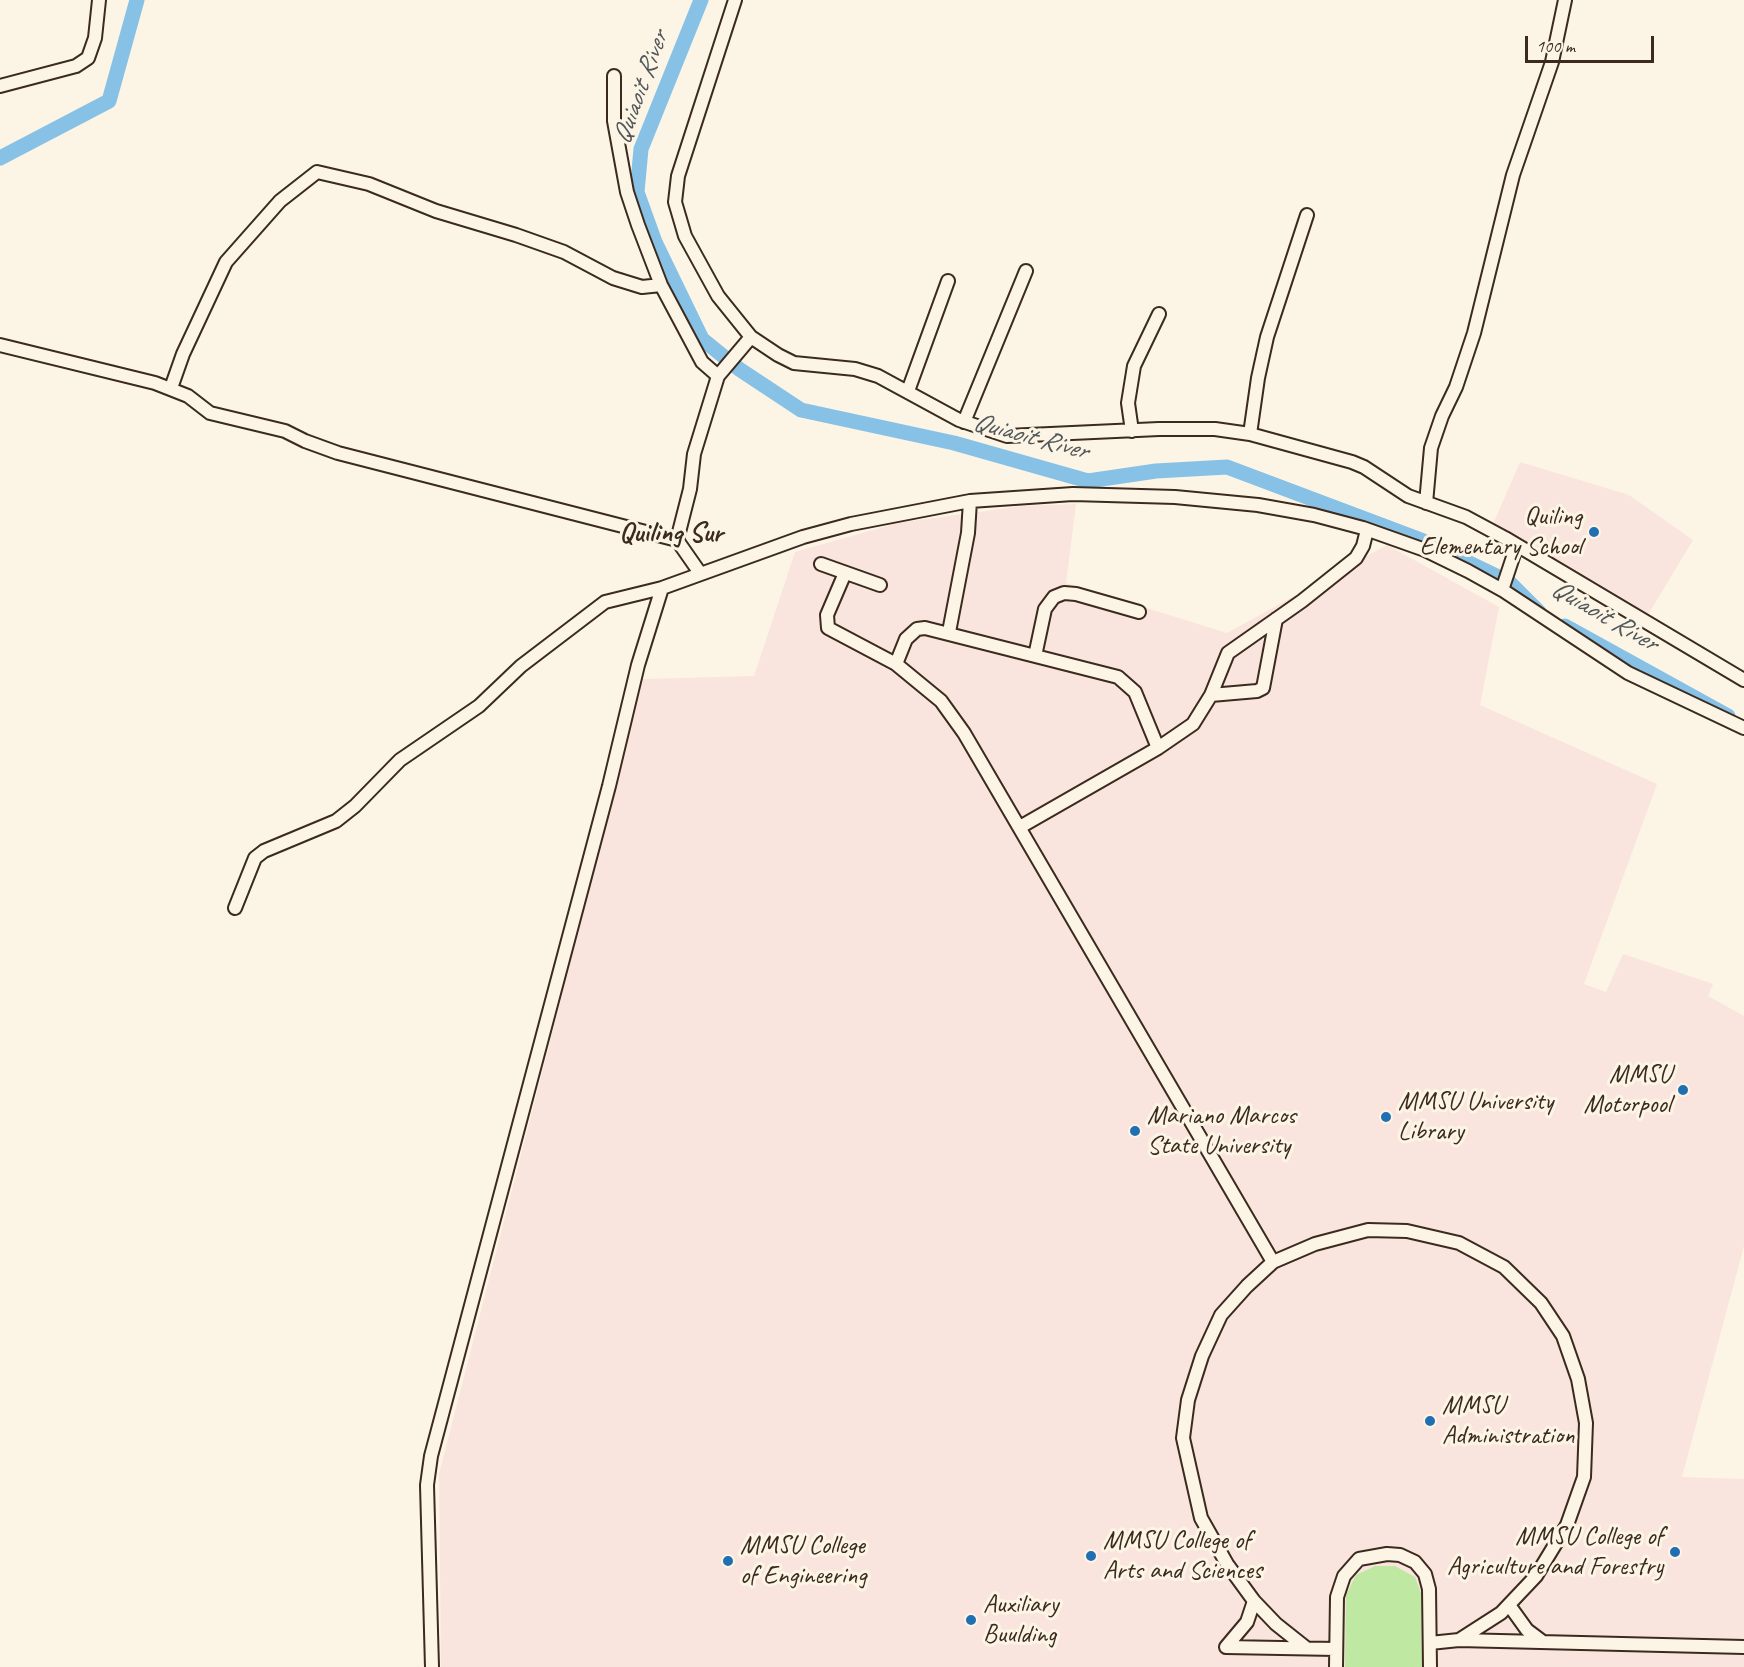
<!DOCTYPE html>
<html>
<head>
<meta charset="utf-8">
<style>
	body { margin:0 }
	#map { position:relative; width:1744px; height:1667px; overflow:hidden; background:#fcf5e5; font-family:Caveat,sans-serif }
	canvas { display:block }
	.scale { position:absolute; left:1525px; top:36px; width:129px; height:27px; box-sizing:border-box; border:3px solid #3b2a1e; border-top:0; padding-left:8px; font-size:18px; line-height:21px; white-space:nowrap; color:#3b2a1e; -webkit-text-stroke:4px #fcf5e5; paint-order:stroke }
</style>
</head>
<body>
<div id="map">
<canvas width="1744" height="1667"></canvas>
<div class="scale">100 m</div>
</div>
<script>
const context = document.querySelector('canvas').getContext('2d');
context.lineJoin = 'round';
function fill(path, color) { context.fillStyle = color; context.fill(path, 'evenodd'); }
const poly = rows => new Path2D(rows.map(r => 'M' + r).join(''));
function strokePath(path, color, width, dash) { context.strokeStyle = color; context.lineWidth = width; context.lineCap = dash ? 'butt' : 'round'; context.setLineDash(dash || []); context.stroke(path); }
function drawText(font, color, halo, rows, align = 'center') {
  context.font = font + ' Caveat,sans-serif'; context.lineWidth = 6; context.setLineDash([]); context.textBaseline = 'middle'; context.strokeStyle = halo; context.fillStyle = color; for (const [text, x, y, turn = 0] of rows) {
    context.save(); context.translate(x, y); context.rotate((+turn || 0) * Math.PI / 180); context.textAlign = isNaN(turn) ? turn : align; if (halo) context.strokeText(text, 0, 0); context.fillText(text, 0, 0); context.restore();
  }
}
fill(poly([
	[1520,462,1629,495,1693,540,1646,618,1493,524],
	[1076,504,1066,583,1227,633,1387,545,1499,607,1480,705,1657,784,1584,984,1606,992,1623,954,1713,984,1708,996,1744,1016,1744,1246,1682,1477,1744,1479,1744,1667,441,1667,439,1474,643,679,754,676,795,552,898,523,1022,506]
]), '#fae4de');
fill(poly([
	[1375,1566,1395,1566,1415,1577,1421,1593,1422,1667,1345,1667,1346,1595,1356,1575]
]), '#bfe8a3');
strokePath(poly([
	[701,0,641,149,637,192,655,242,702,339,739,369,801,410,954,443,1088,481,1156,471,1227,467,1421,540,1509,582,1539,612],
	[0,158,109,101,137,0],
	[1565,626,1728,716]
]), '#87c1e6', 15);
const minor = poly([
	[735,0,678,176,675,202,685,236,718,296,751,337,778,355,794,363,855,369,878,376,959,420,1007,436,1159,429,1215,429,1250,434,1352,462,1364,467,1408,496,1466,517,1505,538,1744,680],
	[614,76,614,121,627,192,638,225,661,285,702,362,718,376],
	[0,86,76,66,88,58,95,38,99,0],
	[0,345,155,383,188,396,210,413,285,431,305,441,338,453,677,540,700,573],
	[171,388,183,354,226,262,280,201,317,172,369,184,436,211,516,235,564,252,613,278,642,287,661,285],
	[908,391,948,281],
	[964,422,1026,271],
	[1132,431,1128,403,1134,366,1159,314],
	[1250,434,1258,378,1267,337,1307,215],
	[1426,503,1431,448,1442,416,1456,387,1474,333,1513,175,1552,62,1565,0],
	[677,540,690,489,694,454,718,376,751,337],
	[821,564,880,585],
	[845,573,827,615,828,628,896,664,941,701,964,733,1273,1262],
	[1502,590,1517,545],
	[949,632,968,533,970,501],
	[1035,656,1045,609,1054,597,1064,593,1076,594,1139,612],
	[896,664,906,639,917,629,925,628,1118,677,1135,692,1158,748],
	[1211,695,1257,691,1263,688,1276,619],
	[1020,827,1158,748,1193,724,1211,695,1228,653,1302,601,1356,558,1363,546,1367,530],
	[235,908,255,858,264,851,336,821,355,806,400,760,479,706,521,666,605,602,662,588,803,537,851,524,970,501,1073,494,1175,497,1258,505,1314,515,1363,528,1425,550,1468,571,1504,591,1628,673,1744,728],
	[1509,1605,1527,1630,1543,1642],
	[1430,1643,1459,1640,1744,1647],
	[1226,1647,1336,1649],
	[1226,1647,1247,1622,1254,1601],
	[1305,1647,1276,1624,1254,1601,1227,1564,1201,1518,1183,1438,1188,1400,1202,1356,1221,1315,1247,1286,1273,1262,1315,1244,1368,1230,1407,1231,1459,1243,1504,1267,1541,1303,1563,1336,1578,1379,1586,1423,1584,1477,1567,1525,1536,1576,1501,1613,1459,1640],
	[432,1667,427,1485,431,1456,609,786,638,665,662,588],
	[1336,1667,1337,1597,1344,1576,1359,1559,1387,1554,1400,1555,1415,1562,1425,1574,1429,1589,1430,1667]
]);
strokePath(minor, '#3b2a1e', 16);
strokePath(minor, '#fcf5e5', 12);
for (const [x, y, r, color] of [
	[1594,532,6,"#1f6fb2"],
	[1683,1090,6,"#1f6fb2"],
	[1386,1117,6,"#1f6fb2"],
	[1135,1131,6,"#1f6fb2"],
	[1430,1421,6,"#1f6fb2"],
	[1675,1552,6,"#1f6fb2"],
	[1091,1556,6,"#1f6fb2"],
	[728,1561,6,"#1f6fb2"],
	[971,1620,6,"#1f6fb2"]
]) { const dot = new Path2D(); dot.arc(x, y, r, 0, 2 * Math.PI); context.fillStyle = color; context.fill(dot); strokePath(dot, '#fcf5e5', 2); }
drawText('26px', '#3b2a1e', '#fcf5e5', [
	["Quiling",1582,517,"right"],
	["Elementary School",1582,547,"right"],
	["MMSU",1671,1075,"right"],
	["Motorpool",1671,1105,"right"],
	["MMSU University",1398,1102],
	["Library",1398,1132],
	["Mariano Marcos",1147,1116],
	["State University",1147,1146],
	["MMSU",1442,1406],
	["Administration",1442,1436],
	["MMSU College of",1663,1537,"right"],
	["Agriculture and Forestry",1663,1567,"right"],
	["MMSU College of",1103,1541],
	["Arts and Sciences",1103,1571],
	["MMSU College",740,1546],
	["of Engineering",740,1576],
	["Auxiliary",983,1605],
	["Buulding",983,1635]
], 'left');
drawText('italic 27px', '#52575a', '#fcf5e5', [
	["Quiaoit River",641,88,-70],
	["Quiaoit River",1030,437,15],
	["Quiaoit River",1604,616,30]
]);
drawText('bold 28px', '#3b2a1e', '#fcf5e5', [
	["Quiling Sur",671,534]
]);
</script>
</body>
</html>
